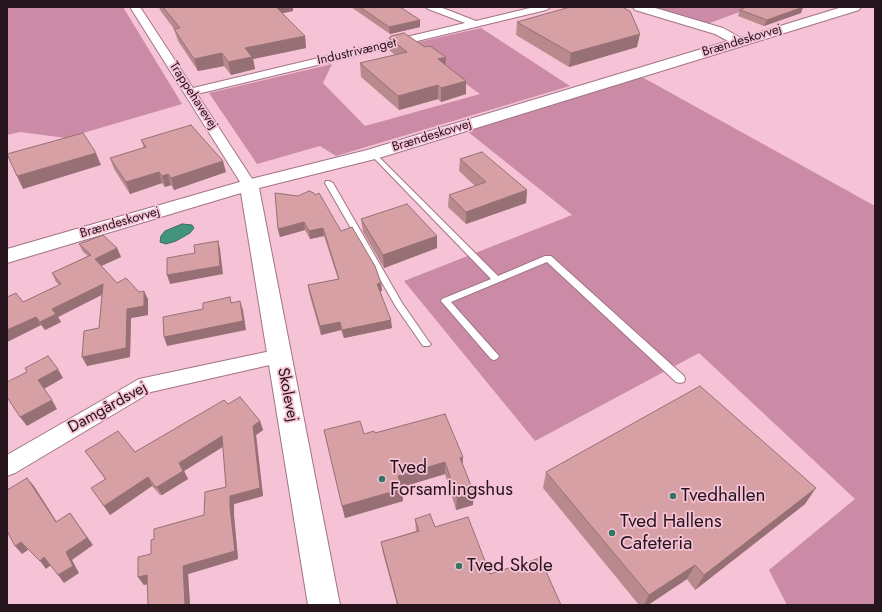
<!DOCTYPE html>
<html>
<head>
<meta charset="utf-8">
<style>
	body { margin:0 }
	#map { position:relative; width:882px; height:612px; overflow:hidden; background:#f5c2d6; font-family:Jost,sans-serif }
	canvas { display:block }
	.frame { position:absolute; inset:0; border:8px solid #26141c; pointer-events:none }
</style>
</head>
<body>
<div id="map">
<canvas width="882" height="612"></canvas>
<div class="frame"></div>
</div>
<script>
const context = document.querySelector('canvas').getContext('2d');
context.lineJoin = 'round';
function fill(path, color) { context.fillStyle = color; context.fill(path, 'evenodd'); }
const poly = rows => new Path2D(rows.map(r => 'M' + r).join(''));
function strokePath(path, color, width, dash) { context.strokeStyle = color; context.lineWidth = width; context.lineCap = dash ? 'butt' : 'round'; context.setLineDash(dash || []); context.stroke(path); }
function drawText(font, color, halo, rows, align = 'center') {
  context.font = font + ' Jost,sans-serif'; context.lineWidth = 3.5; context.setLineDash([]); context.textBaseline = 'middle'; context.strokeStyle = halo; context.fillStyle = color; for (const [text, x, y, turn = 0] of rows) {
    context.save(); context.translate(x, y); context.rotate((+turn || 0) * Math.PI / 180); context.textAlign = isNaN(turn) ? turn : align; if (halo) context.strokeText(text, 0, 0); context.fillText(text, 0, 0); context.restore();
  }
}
fill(poly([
	[7,7,123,7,182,104,66,138,20,132,7,135],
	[649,7,753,7,707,24],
	[481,28,570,86,336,156,320,146,257,164,209,93,332,64,323,83,365,126,480,94,410,44],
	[642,77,875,206,875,605,787,605,769,570,855,499,699,353,535,441,404,281,572,215,467,131]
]), '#cb8ba6');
const water = poly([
	[182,224,192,225,194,228,190,233,176,241,166,244,160,242,161,236,165,231,182,224]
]);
fill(water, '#41947d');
strokePath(water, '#396e60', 1);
const service = poly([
	[373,152,375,153,498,276,545,256,551,256,684,376,685,379,684,382,680,383,676,382,547,262,451,302,499,356,497,359,494,360,491,359,441,301,442,299,491,279,371,155,370,154,373,152],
	[326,181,329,181,333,183,402,303,429,342,431,344,429,346,423,346,396,307,325,183,326,181]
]);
const minor = poly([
	[130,7,140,7,193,88,465,23,428,9,426,7,440,7,476,21,534,7,551,7,546,10,197,94,256,185,254,188,249,189,244,188,242,185,130,7],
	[280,349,287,351,290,356,287,361,151,392,15,473,7,476,7,455,139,379,280,349]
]);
const tertiary = poly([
	[633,7,652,7,723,28,741,38,842,7,861,7,859,10,379,158,259,188,340,605,308,605,241,193,7,263,7,249,243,181,367,150,728,41,715,34,635,10,633,7]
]);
strokePath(service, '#a27487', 2);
strokePath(minor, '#a27487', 2);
strokePath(tertiary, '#a27487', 2);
fill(service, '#fff');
fill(minor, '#fff');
fill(tertiary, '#fff');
fill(poly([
	[159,7,297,7,293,8,293,11,282,13,305,36,306,48,253,59,255,69,231,75,224,66,198,71,178,41,174,29,160,10],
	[351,7,400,7,420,27,390,34],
	[746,7,805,7,803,7,801,13,764,26,738,16,740,10],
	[517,22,637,47,569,67,516,35],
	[389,38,445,65,466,81,466,94,441,102,438,99,399,110,361,77,360,63,395,55,390,51],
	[141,140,226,172,174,190,171,185,165,187,162,183,130,194,114,169,110,158,144,148],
	[460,159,527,190,526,203,466,224,448,207,449,195,475,186,459,171],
	[275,193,341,231,381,283,382,291,380,291,392,328,344,338,341,330,321,335,309,293,308,285,338,279,324,236,310,239,305,230,280,237,278,229],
	[361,219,437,236,437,248,384,268,363,232],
	[79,244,117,248,121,257,101,266,117,283,139,292,148,299,148,315,131,318,130,357,87,366,99,328,102,295,58,317,61,322,45,330,41,325,7,342,7,297,23,302,59,285,56,282,52,273,88,256,83,252],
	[228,404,260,421,263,430,256,435,263,496,234,504,234,516,238,559,188,574,190,605,148,605,148,584,144,585,138,577,151,554,154,539,204,515,226,487,223,446,184,471,188,479,162,495,160,495,152,486,110,515,91,488,105,479,85,451,135,452],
	[324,430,364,434,375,433,463,457,462,464,473,505,456,510,445,474,402,487,403,501,345,518],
	[546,472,805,504,695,590,687,579,648,605,639,605,543,488],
	[415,519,435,527,490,574,561,605,397,605,383,553,381,542,416,531]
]), '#b88a8e');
fill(poly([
	[273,7,297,7,293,8,293,11,274,15],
	[792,7,805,7,803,7,801,13,764,26,767,20],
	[420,20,420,27,390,34,389,27],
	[640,34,637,47,569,67,571,53],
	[305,36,306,48,253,59,255,69,231,75,228,62,245,48],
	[222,53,224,66,198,71,194,59],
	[446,57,445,70,438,59],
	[466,81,466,94,441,102,441,88],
	[438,85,438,99,399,110,398,96],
	[96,153,101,165,23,189,17,176],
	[223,161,226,172,174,190,171,178],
	[159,172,162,183,130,194,126,182],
	[168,174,171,185,165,187,162,176],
	[527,190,526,203,466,224,466,212],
	[304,222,305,230,280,237,278,229],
	[323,228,324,236,310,239,309,231],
	[437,236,437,248,384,268,383,255],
	[218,241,220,249,223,274,170,284,167,275],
	[117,248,121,257,99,267,95,259],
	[381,283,382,291,378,292,377,284],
	[103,284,107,292,58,317,61,322,45,330,40,322,52,309],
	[144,291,148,299,148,315,131,318,130,357,87,366,82,357,127,309],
	[240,301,243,310,246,330,167,346,164,337],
	[36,317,41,325,7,342,7,330],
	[391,320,392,328,344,338,342,330],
	[340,322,341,330,321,335,320,326],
	[58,369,63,378,44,389,38,380],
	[52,400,57,409,27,426,20,417],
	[260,421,263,430,256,435,263,496,234,504,234,516,238,559,188,574,190,605,185,605,183,566,230,508,230,496,253,426],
	[222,436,226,445,184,471,188,479,162,495,157,487,179,463],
	[463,457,462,469,460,458],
	[445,462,445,474,399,488,398,476],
	[148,477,152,486,110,515,104,506],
	[27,478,34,486,62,530,56,522],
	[816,488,805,504,695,590,704,575],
	[402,489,403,501,345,518,342,506],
	[474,493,473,505,456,510,457,498],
	[70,513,93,545,72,560,79,573,64,583,58,575,66,552],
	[21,542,28,550,22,554,15,546],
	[44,557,51,565,46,569,40,561],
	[695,565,687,579,648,605,644,605,649,595],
	[147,575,153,582,144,585,138,577]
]), '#967074');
const building = poly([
	[163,7,276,7,305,36,245,48,252,57,228,62,222,53,194,59,174,29,180,28,163,7],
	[360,7,400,7,420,20,389,27,360,7],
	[570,7,622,7,630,11,640,34,571,53,517,22,570,7],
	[746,7,803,7,767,20,740,10,746,7],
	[404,33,425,47,430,46,446,57,438,59,466,81,441,88,438,85,398,96,360,63,407,52,389,38,391,36,404,33],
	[191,125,223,161,171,178,168,174,162,176,159,172,126,182,110,158,146,147,141,140,191,125],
	[83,133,96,153,17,176,7,154,83,133],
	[482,152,527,190,466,212,449,195,486,182,460,159,482,152],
	[309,191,314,193,315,195,319,193,341,231,352,227,375,266,381,283,377,284,391,320,342,330,340,322,320,326,308,285,339,279,323,228,309,231,304,222,278,229,275,193,298,196,309,191],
	[407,204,437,236,383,255,361,219,407,204],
	[103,235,117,248,95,259,117,283,126,278,139,292,144,291,144,306,127,309,126,348,82,357,84,331,99,328,103,284,52,309,56,314,40,322,36,317,7,330,7,297,16,293,23,302,61,284,52,273,91,255,79,244,103,235],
	[218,241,220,266,167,275,167,258,195,253,194,245,218,241],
	[230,297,231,303,240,301,243,321,164,337,163,317,203,309,203,303,230,297],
	[48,356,58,369,38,380,52,400,20,417,7,397,7,382,27,372,25,368,48,356],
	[700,386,816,488,704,575,695,565,649,595,546,472,700,386],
	[240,397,260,421,253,426,260,488,230,496,230,508,235,551,183,566,185,605,148,605,147,575,138,577,138,557,151,554,151,540,154,539,154,529,204,515,205,492,226,487,222,436,179,463,183,471,157,487,155,487,148,477,104,506,91,488,106,479,85,451,118,431,135,452,224,400,228,404,240,397],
	[445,414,463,457,460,458,474,493,457,498,445,462,398,476,402,489,342,506,324,430,360,421,364,434,374,431,375,433,445,414],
	[27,478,56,522,70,513,87,538,66,552,73,566,58,575,44,557,40,561,21,542,15,546,7,531,7,490,27,478],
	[430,514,435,527,468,517,490,574,540,558,561,605,398,605,381,542,419,531,415,519,430,514]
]);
fill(building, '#d6a0a5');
strokePath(building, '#967074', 1);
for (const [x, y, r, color] of [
	[382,479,4,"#347462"],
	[673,496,4,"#347462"],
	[612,533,4,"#347462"],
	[459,566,4,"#347462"]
]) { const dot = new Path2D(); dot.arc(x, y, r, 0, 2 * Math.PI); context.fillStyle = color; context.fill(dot); strokePath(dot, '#f5c2d6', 1.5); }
drawText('13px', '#26141c', '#f5c2d6', [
	["Brændeskovvej",742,41,-17],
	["Industrivænget",357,52,-13],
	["Trappehavevej",193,96,57],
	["Brændeskovvej",432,136,-17],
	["Brændeskovvej",120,223,-16]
]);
drawText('16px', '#26141c', '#f5c2d6', [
	["Skolevej",287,395,79],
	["Damgårdsvej",108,408,-29]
]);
drawText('19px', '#26141c', '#f5c2d6', [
	["Tved",390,468],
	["Forsamlingshus",390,490],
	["Tvedhallen",681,496],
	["Tved Hallens",620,522],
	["Cafeteria",620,544],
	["Tved Skole",467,566]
], 'left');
</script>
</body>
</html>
